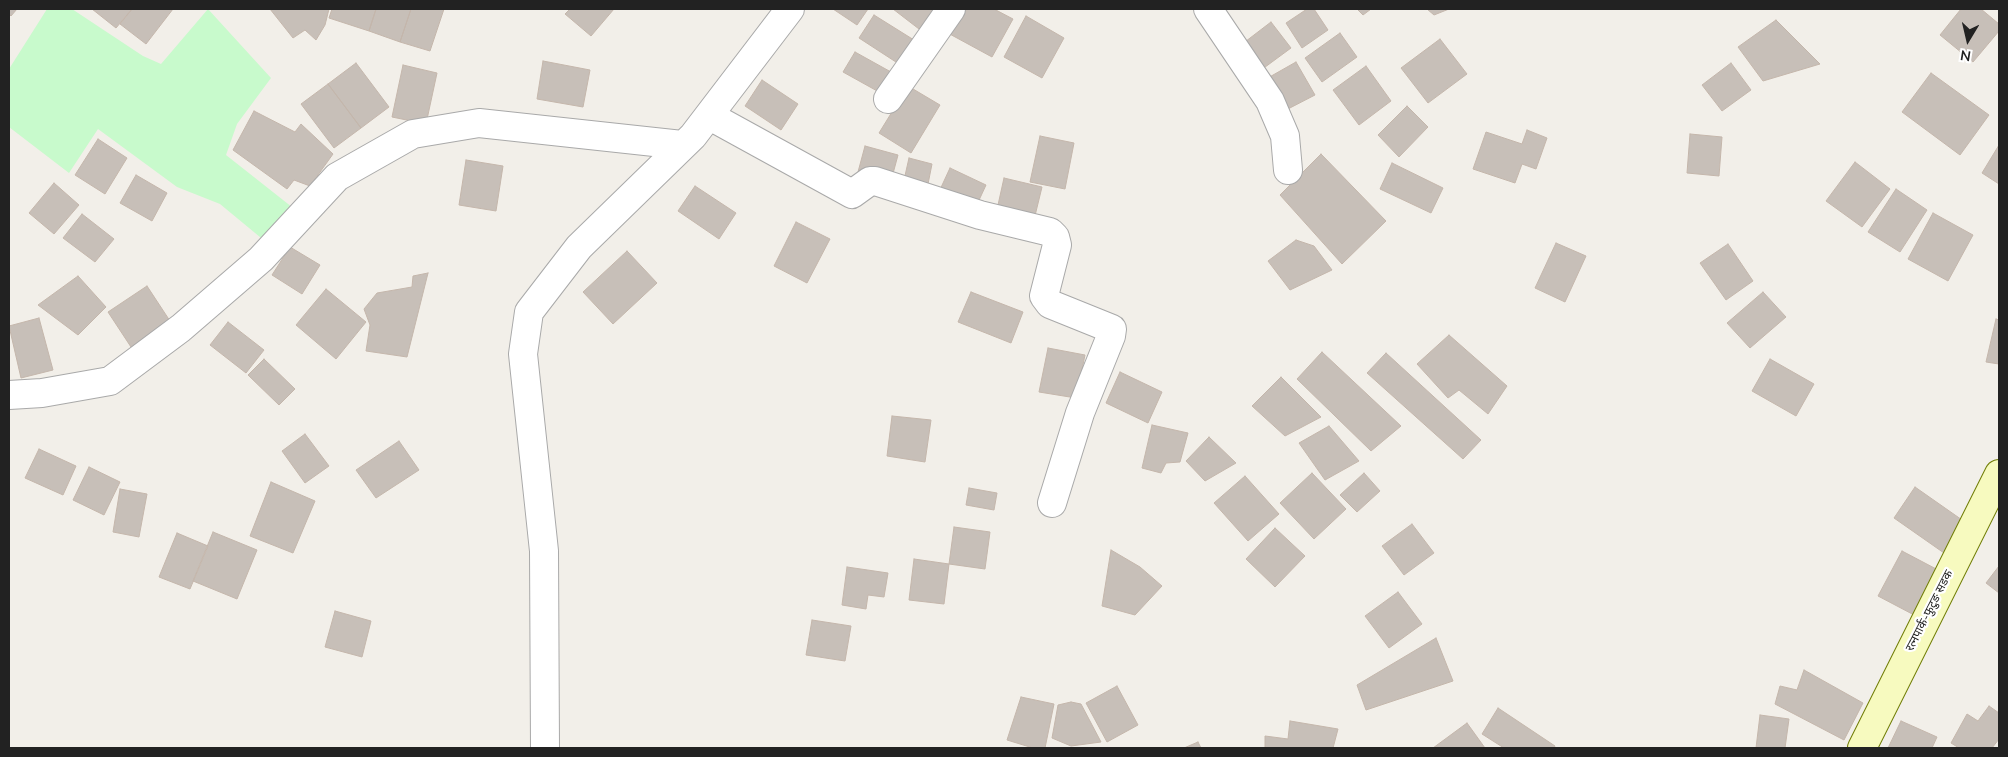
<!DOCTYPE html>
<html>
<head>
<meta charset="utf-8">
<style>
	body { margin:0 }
	#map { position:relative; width:2008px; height:757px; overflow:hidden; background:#f2efe9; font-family:"Nunito Sans",sans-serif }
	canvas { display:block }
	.frame { position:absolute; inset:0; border:10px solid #222; pointer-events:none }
	.north { position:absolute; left:1943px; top:15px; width:50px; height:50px; -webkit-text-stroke:4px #fff; paint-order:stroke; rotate:189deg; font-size:14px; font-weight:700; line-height:20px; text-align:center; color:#222 }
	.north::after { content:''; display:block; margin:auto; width:18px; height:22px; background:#222; clip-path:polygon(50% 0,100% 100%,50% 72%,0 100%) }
</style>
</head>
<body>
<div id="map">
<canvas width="2008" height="757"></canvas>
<div class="frame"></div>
<div class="north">N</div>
</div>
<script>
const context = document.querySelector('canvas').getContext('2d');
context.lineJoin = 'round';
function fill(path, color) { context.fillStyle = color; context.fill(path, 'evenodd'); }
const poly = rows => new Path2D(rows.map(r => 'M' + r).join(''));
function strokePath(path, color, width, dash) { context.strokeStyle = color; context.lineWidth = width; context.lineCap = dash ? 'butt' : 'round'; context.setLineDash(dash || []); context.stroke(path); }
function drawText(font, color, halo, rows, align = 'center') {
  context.font = font + ' "Nunito Sans","Noto Sans Devanagari",sans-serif'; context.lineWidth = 4.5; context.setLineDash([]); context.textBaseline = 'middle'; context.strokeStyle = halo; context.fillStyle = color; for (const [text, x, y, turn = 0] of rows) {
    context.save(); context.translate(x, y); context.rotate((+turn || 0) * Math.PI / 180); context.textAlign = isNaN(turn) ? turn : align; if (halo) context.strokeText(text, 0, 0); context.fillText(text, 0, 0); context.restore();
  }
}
fill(poly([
	[47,9,72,9,143,56,161,64,208,9,271,78,237,124,226,155,297,211,272,247,220,204,177,187,98,129,69,173,9,127,9,69]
]), '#c8facc');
const building = poly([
	[9,9,17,9,11,16,9,14,9,9],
	[92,9,132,9,116,28,92,9],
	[132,9,173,9,146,44,120,24,132,9],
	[270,9,329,9,325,25,316,40,305,30,293,38,270,9],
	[332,9,376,9,369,31,329,18,332,9],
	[376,9,411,9,400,42,369,31,376,9],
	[411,9,444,9,430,51,400,42,411,9],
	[570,9,614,9,591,36,565,14,570,9],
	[833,9,868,9,857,25,833,9],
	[893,9,934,9,919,29,893,9],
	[959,9,994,9,1013,19,992,57,946,32,959,9],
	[1307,9,1314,9,1328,30,1302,48,1286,23,1307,9],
	[1357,9,1371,9,1363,15,1357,9],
	[1427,9,1449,9,1434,15,1427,9],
	[1961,9,1981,9,1999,24,1999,31,1973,62,1940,35,1961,9],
	[874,15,914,40,899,64,859,38,874,15],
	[1026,16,1064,38,1042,78,1004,57,1026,16],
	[1776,20,1820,64,1763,81,1738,47,1776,20],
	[1271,22,1291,48,1257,73,1237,48,1271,22],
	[1340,33,1357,57,1322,82,1305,58,1340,33],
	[1440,39,1467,74,1428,103,1401,68,1440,39],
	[855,52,891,72,879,92,843,72,855,52],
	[543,61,590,70,583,107,537,99,543,61],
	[1296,62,1315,95,1284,111,1266,79,1296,62],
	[356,63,389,107,361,128,328,84,356,63],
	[1731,63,1751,90,1722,111,1702,85,1731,63],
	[403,65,437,73,426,124,392,117,403,65],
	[1366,66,1391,101,1359,125,1333,90,1366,66],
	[1931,73,1989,115,1960,155,1902,112,1931,73],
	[762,80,798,104,781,130,745,106,762,80],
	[328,84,361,128,334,148,301,104,328,84],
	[908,86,940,105,911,153,879,133,908,86],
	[1407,106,1428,127,1399,157,1378,135,1407,106],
	[254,111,295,132,301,124,333,154,310,186,294,180,287,189,233,150,254,111],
	[1527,130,1547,138,1536,169,1522,164,1515,183,1473,169,1486,132,1522,144,1527,130],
	[1690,134,1722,137,1719,176,1687,173,1690,134],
	[1040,136,1074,143,1065,189,1030,182,1040,136],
	[98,139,127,158,105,194,75,175,98,139],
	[1999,145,1999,184,1982,173,1999,145],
	[865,146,898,155,891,181,858,172,865,146],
	[1321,154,1386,221,1342,264,1280,195,1321,154],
	[909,158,932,164,926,194,902,189,909,158],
	[466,160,503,166,496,211,459,205,466,160],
	[1855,162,1890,189,1862,227,1826,201,1855,162],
	[1392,163,1443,188,1431,213,1380,189,1392,163],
	[950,168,986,185,974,211,938,194,950,168],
	[136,175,167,193,152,221,120,203,136,175],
	[1004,178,1042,187,1033,224,996,214,1004,178],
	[54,183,79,205,54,234,29,213,54,183],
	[695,186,736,213,719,239,678,211,695,186],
	[1896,189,1927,210,1900,252,1868,232,1896,189],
	[1933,213,1973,235,1948,281,1908,259,1933,213],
	[82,214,114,239,95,262,63,238,82,214],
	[796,222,830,239,807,283,774,266,796,222],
	[1296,240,1314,246,1332,270,1290,290,1268,261,1296,240],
	[1556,243,1586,256,1565,302,1535,288,1556,243],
	[1728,244,1753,281,1726,300,1700,263,1728,244],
	[290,247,320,265,302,294,272,275,290,247],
	[627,251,657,283,613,324,583,292,627,251],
	[428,273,407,357,366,351,370,325,364,309,377,293,412,287,413,276,428,273],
	[78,276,106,307,78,335,38,305,78,276],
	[147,286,170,321,131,347,108,312,147,286],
	[326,289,366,322,336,359,296,325,326,289],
	[971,292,1023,312,1011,343,958,322,971,292],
	[1763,292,1786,317,1750,348,1727,323,1763,292],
	[39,318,53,370,21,378,9,326,39,318],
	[1996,319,1999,320,1999,364,1986,362,1996,319],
	[228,322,264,350,246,373,210,345,228,322],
	[1449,335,1507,386,1488,414,1459,390,1448,398,1417,364,1449,335],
	[1048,348,1085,355,1076,398,1039,392,1048,348],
	[1322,352,1401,426,1371,451,1297,379,1322,352],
	[1386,353,1481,440,1463,459,1367,373,1386,353],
	[264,359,295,389,279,405,248,375,264,359],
	[1770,359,1814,384,1796,416,1752,391,1770,359],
	[1120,372,1162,392,1148,423,1106,403,1120,372],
	[1281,377,1321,417,1285,436,1252,406,1281,377],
	[892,416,931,420,925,462,887,456,892,416],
	[1152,425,1188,433,1180,462,1166,463,1161,473,1142,468,1152,425],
	[1329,426,1359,461,1325,480,1299,443,1329,426],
	[305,434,329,466,305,483,282,451,305,434],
	[1209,437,1236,463,1205,481,1186,461,1209,437],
	[399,441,419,470,376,498,356,470,399,441],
	[39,449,76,466,63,495,25,478,39,449],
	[89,467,120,482,104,515,73,500,89,467],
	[1312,473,1346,509,1314,539,1280,503,1312,473],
	[1364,473,1380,491,1357,512,1340,495,1364,473],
	[1245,476,1279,514,1248,541,1214,503,1245,476],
	[271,482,315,501,293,553,250,536,271,482],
	[1915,487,1965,522,1944,553,1894,518,1915,487],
	[969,488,997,493,994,510,966,505,969,488],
	[120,489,147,494,139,537,113,532,120,489],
	[1412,524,1434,553,1404,575,1382,546,1412,524],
	[954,527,990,532,985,569,949,564,954,527],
	[1275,528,1305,556,1275,587,1246,559,1275,528],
	[213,532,257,550,237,599,193,581,213,532],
	[177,533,208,546,190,589,159,577,177,533],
	[1111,550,1140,567,1162,586,1135,615,1102,606,1111,550],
	[1902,551,1940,571,1916,616,1878,596,1902,551],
	[914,559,949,564,944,604,909,600,914,559],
	[1999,566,1999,593,1986,583,1999,566],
	[847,567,888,573,884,597,868,595,866,609,842,605,847,567],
	[1398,592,1422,624,1389,648,1365,616,1398,592],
	[335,611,371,621,362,657,325,647,335,611],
	[812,620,851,626,845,661,806,655,812,620],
	[1436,638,1453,681,1366,710,1357,685,1436,638],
	[1804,670,1863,703,1844,740,1775,704,1780,686,1797,690,1804,670],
	[1117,686,1138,725,1107,742,1086,703,1117,686],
	[1021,697,1054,704,1045,748,1033,748,1007,740,1021,697],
	[1071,702,1081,704,1101,742,1071,746,1052,738,1058,705,1071,702],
	[1989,706,1999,713,1999,739,1992,748,1959,748,1951,743,1967,714,1978,721,1989,706],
	[1498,708,1555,746,1554,748,1504,748,1482,734,1498,708],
	[1760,715,1789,719,1785,748,1756,748,1760,715],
	[1290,721,1338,729,1333,748,1265,748,1265,736,1288,739,1290,721],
	[1901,721,1937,737,1932,748,1888,748,1901,721],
	[1467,723,1485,748,1433,748,1467,723],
	[1198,742,1201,748,1184,748,1198,742]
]);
fill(building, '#c7bfb8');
strokePath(building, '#c4b6ab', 1);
const street = poly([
	[1208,9,1270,101,1285,136,1288,170],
	[888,99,951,9],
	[710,116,852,194,870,181,875,181,980,215,1050,232,1055,237,1057,245,1044,296,1050,304,1112,329,1111,336,1080,413,1052,503],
	[9,395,42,393,110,381,181,328,261,259,337,177,413,134,479,123,682,145],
	[545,748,544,551,523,354,529,312,579,247,693,136,790,9]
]);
const secondary = poly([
	[1862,748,1999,474]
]);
strokePath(street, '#a9a9a9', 30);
strokePath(secondary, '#707d05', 30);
strokePath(street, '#fff', 28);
strokePath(secondary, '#f7fabf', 28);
drawText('12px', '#222', '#fff', [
	["रत्नपार्क-फुटुङ सडक",1930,611,-63]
]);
</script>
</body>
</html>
